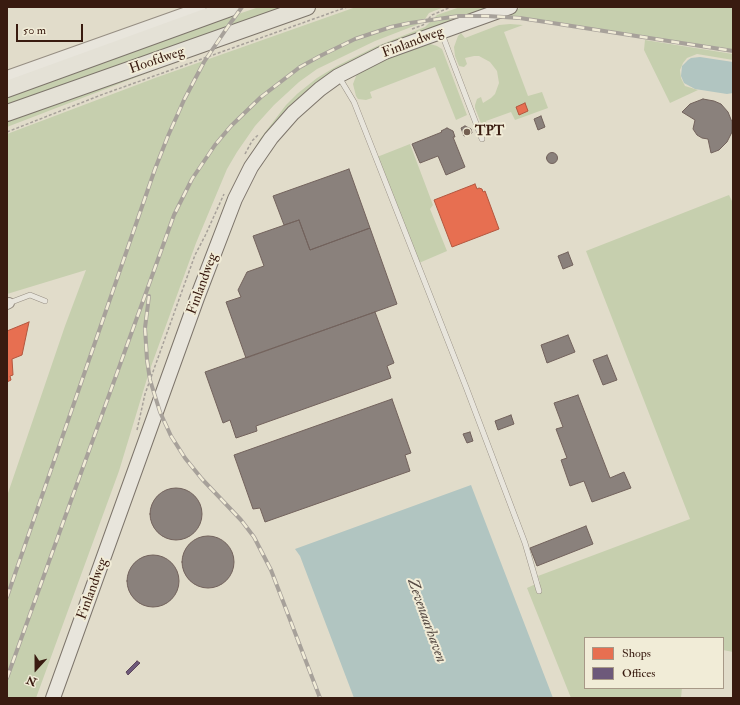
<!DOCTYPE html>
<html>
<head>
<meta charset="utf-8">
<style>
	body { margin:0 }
	#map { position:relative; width:740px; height:705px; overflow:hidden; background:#e1dcca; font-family:"IM FELL Double Pica",serif }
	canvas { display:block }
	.frame { position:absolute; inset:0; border:8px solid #391b10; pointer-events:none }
	.legend { position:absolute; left:584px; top:637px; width:140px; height:52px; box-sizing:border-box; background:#f1ecd7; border:1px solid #a79887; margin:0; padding:5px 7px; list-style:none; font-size:12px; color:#391b10 }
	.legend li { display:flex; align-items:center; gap:8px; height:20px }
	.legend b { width:20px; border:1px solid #a79887 }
	.north { position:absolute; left:16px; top:649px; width:40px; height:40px; -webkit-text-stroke:3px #f1ecd7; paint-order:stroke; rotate:201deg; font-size:11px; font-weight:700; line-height:16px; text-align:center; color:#391b10 }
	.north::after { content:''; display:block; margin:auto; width:14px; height:18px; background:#391b10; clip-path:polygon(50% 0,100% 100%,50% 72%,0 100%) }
	.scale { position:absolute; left:16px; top:24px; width:67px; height:18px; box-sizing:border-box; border:2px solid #391b10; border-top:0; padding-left:5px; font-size:12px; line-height:14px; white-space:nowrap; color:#391b10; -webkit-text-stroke:3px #f1ecd7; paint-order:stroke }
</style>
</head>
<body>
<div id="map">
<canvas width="740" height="705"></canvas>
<div class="frame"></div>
<ul class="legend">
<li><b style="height:11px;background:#e76f51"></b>Shops</li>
<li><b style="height:11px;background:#6d597a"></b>Offices</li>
</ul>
<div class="north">N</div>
<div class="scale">50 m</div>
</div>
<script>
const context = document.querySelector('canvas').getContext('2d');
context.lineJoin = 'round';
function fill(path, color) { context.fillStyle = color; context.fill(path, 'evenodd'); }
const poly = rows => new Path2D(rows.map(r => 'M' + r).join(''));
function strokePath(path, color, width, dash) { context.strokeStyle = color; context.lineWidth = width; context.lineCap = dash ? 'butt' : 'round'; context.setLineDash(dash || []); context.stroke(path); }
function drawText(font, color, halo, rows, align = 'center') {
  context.font = font + ' "IM FELL Double Pica",serif'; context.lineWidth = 4; context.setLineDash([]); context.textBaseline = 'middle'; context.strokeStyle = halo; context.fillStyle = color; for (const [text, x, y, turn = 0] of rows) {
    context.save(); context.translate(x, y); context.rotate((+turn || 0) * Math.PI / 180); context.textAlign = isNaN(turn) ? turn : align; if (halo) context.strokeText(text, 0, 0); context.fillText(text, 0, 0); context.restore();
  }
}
fill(poly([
	[259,7,292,7,7,108,7,95,42,81],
	[356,7,444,7,429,13,423,22,419,24,375,41,317,69,299,82,274,105,255,126,237,152,227,169,196,243,149,372,119,471,36,698,7,698,7,496,65,326,86,270,7,294,7,134,155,78],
	[460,7,496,7,370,55,251,156,260,139,286,105,297,94,317,78,337,66,377,46,425,27,437,15],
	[523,7,733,7,733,51,525,18,498,16],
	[510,24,523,25,504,32,528,96,542,92,548,108,515,120,511,112,486,121,489,128,486,129,482,126,475,108,475,105,477,99,481,97,483,103,491,98,495,94,499,83,497,71,490,62,479,56,474,56,465,58,467,64,464,67,459,66,455,56,454,47,458,36,461,33,465,38,499,25],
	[645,40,733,54,733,60,697,54,687,58,683,63,680,70,681,78,685,86,698,90,670,103,644,50],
	[427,43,437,46,442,49,467,115,456,120,435,67,370,92,372,98,366,100,358,99,356,96,353,84,358,71],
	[150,72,90,95,7,127,7,120],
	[410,144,433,205,430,209,447,251,419,263,377,157],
	[729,195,733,203,733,652,723,650,723,638,585,638,585,688,682,688,681,698,571,698,527,588,540,582,538,576,690,519,586,251]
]), '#c6cfae');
fill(poly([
	[700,57,733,62,733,93,727,94,695,89,684,83,681,76,682,66,688,60,691,58],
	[471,485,553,698,354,698,300,556,295,549]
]), '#b1c5c1');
const shops = poly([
	[525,103,528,111,519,115,516,107,525,103],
	[475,184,477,189,479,188,482,189,483,192,485,191,499,229,452,247,434,200,475,184],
	[29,322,22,355,12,359,13,375,10,376,11,380,7,382,7,331,29,322]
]);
fill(shops, '#e76f51');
strokePath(shops, '#b3563e', 1);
const offices = poly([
	[137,661,140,663,128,675,126,672,137,661]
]);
fill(offices, '#6d597a');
strokePath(offices, '#5d465a', 1);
const industry = poly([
	[703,99,714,101,721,104,728,112,732,122,732,132,727,142,719,150,711,153,708,139,702,138,697,135,693,129,695,120,682,112,690,104,703,99],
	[541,116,545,127,538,130,534,119,541,116],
	[465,126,471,129,472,133,464,136,461,128,465,126],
	[447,128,453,131,455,137,453,137,465,167,446,175,438,156,420,163,412,144,442,132,441,131,447,128],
	'546.5 158a5.5 5.5 0 1 1 11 0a5.5 5.5 0 1 1-11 0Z',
	[349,169,370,228,310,250,299,220,284,225,273,196,349,169],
	[299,220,310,250,370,228,397,304,246,358,226,302,241,297,238,290,247,272,264,266,253,236,299,220],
	[568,252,573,265,563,269,558,256,568,252],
	[375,312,394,363,387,366,391,378,256,426,257,431,236,438,230,420,223,423,205,372,375,312],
	[568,335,575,352,547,363,541,345,568,335],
	[607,355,617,380,603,385,593,360,607,355],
	[578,395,610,478,624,472,631,488,592,502,584,481,570,486,561,460,567,458,556,429,563,427,554,403,578,395],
	[392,399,411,453,405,455,410,471,265,522,260,508,253,509,234,455,392,399],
	[511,415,514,424,498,430,495,421,511,415],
	[470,432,473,441,467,443,463,434,470,432],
	'150 514a26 26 0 1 1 52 0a26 26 0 1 1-52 0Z',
	[586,526,593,544,537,566,530,548,586,526],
	'182 562a26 26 0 1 1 52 0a26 26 0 1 1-52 0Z',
	'127 581a26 26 0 1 1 52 0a26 26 0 1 1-52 0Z'
]);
fill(industry, '#8a817c');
strokePath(industry, '#72625c', 1);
const lane = poly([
	[442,34,482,139],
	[339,77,354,102,466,387,525,543,539,591],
	[9,303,30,295,45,301]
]);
const street = poly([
	[7,76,201,7],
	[7,304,9,303]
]);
const secondary = poly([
	[53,698,197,298,235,199,251,167,271,138,293,113,320,89,338,76,385,52,510,7]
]);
const primary = poly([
	[7,89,233,7],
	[7,113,307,7]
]);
strokePath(lane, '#968e83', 6);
strokePath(street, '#968e83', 12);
strokePath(secondary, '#7d756b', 16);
strokePath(primary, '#7d756b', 18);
strokePath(poly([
	[412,29,423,25,432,15,451,7],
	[7,132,101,95,347,7],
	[245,154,252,141,259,134],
	[137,430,145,394,195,255,205,236,224,194]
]), '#a7a19a', 1.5, [3, 2]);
strokePath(lane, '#e8e5dc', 5);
strokePath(street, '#e8e5dc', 10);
strokePath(secondary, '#e8e5dc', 14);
strokePath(primary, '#e4e1d6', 16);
const rail = poly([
	[149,296,145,328,147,360,150,380,160,412,171,436,185,458,202,479,241,520,254,537,271,570,320,698],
	[7,597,155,169,168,136,184,100,204,62,229,25,242,7],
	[7,678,174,215,192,179,215,145,231,126,261,97,300,67,322,55,355,39,391,27,410,23,459,16,487,16,520,18,733,51]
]);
strokePath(rail, '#a7a19a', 4);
strokePath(rail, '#f1ecd7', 2.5, [8]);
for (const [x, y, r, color] of [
	[467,132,4,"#745f51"]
]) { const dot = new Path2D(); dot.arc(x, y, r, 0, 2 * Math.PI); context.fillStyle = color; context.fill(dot); strokePath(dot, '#f1ecd7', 1.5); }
drawText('14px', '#391b10', '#f1ecd7', [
	["Finlandweg",413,43,-21],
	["Hoofdweg",157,61,-19],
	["Finlandweg",203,284,-70],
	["Finlandweg",93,589,-70]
]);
drawText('bold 14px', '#391b10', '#f1ecd7', [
	["TPT",475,132]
], 'left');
drawText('italic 15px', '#574b44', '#f1ecd7', [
	["Zevenaarhaven",426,621,70]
]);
</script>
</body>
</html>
